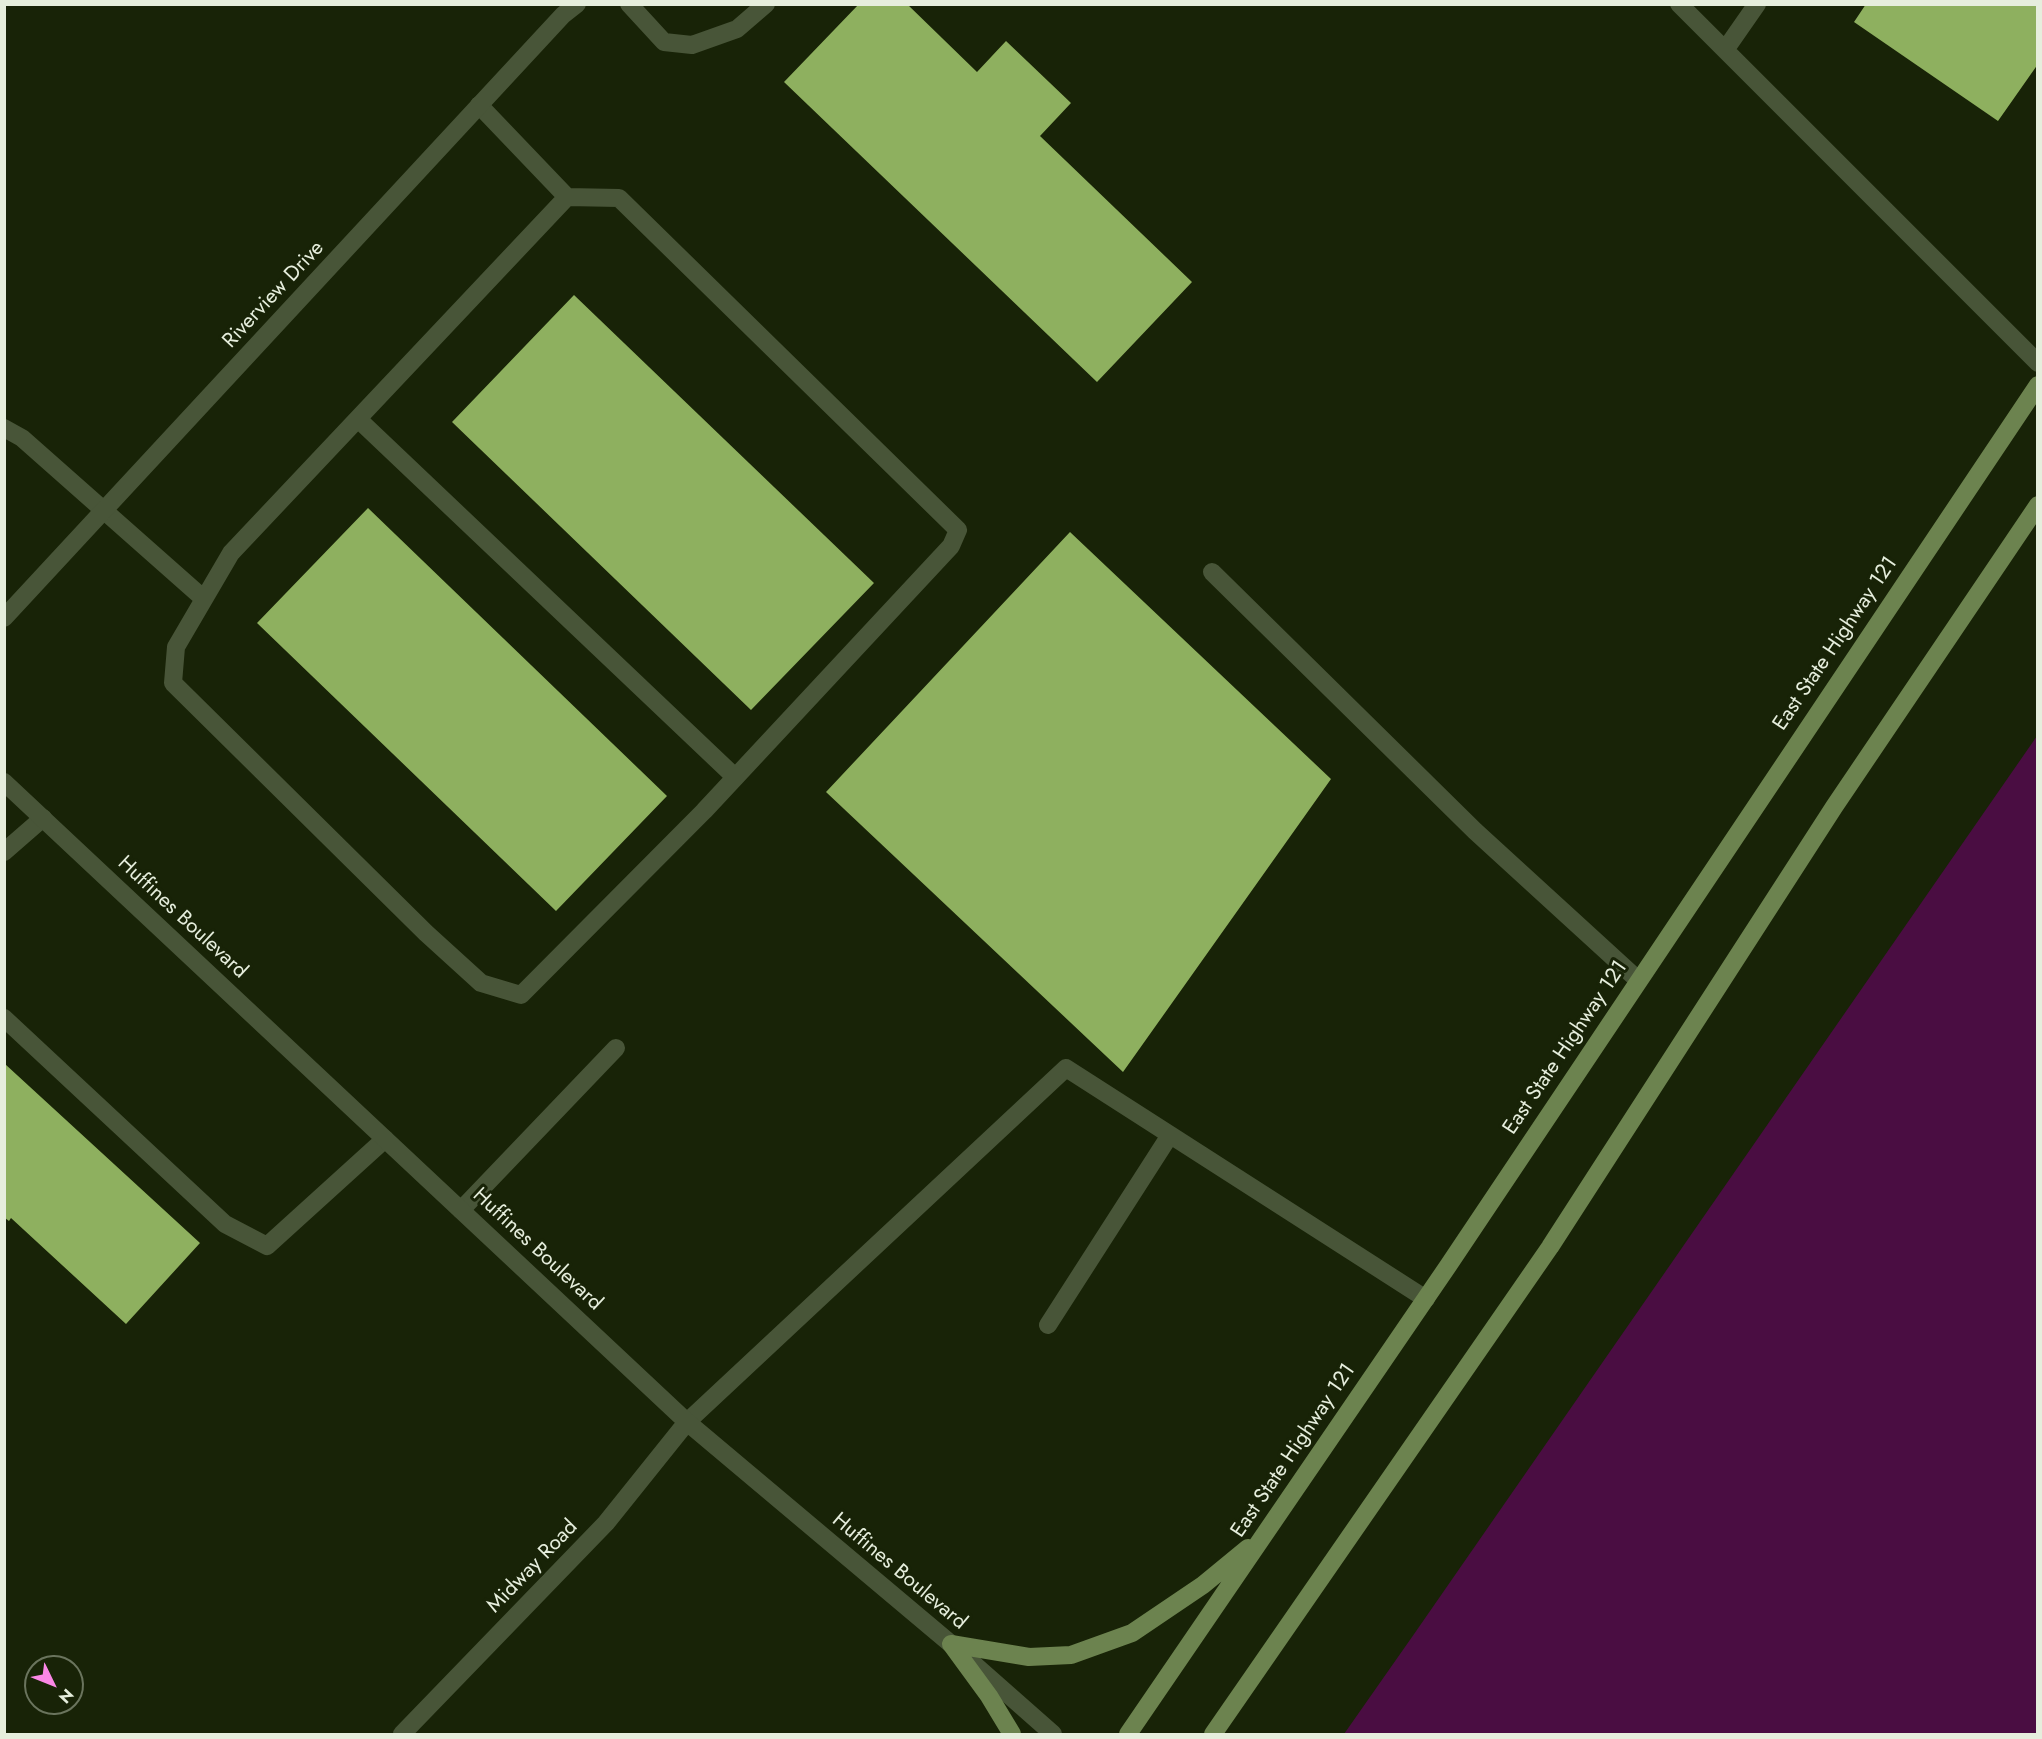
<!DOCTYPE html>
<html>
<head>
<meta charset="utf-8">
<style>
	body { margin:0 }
	#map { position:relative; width:2042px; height:1739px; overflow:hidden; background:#182307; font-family:Jost,sans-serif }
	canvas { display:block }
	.frame { position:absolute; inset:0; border:6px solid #e6eedd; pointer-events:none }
	.north { position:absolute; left:24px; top:1655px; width:60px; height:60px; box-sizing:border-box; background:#182307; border:2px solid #6a745d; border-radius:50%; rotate:133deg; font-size:16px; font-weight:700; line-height:24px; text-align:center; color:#e6eedd }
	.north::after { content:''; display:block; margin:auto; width:21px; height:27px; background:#fa87e6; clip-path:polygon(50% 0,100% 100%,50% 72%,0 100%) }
</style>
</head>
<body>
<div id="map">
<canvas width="2042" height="1739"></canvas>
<div class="frame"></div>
<div class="north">N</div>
</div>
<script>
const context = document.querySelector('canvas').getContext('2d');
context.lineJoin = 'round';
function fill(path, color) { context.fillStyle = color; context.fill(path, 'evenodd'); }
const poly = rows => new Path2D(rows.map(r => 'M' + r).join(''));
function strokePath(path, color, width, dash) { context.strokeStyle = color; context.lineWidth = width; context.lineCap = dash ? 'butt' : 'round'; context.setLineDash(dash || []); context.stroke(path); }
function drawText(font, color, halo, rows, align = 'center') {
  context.font = font + ' Jost,sans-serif'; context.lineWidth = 6; context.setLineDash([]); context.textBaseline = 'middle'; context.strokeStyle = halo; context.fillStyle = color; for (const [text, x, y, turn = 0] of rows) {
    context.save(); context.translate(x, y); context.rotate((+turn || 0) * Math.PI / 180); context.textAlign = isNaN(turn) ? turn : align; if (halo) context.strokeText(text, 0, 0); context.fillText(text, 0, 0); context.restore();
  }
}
fill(poly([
	[2037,736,2037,1734,1344,1734,1412,1637]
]), '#4a0d42');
fill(poly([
	[859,4,907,4,977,72,1006,41,1071,103,1040,136,1192,282,1097,382,784,82],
	[1866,4,2038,4,2038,64,1998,121,1854,22],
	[574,295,874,583,751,710,452,422],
	[368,508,667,796,556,911,257,623],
	[1070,532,1331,779,1123,1072,826,792],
	[5,1064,200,1243,126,1324,11,1218,9,1221,5,1218]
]), '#8eb05f');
strokePath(poly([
	[629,4,664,42,692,45,737,29,766,4],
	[1679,4,2038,363],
	[1725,50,1757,4],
	[479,105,567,197,619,198,958,530,951,546,704,811,521,995,481,983,426,933,173,683,176,647,231,553,567,197],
	[358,419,735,777],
	[4,428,22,438,204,599],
	[1212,572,1475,831,1638,980],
	[4,852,43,818],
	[4,1018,225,1224,267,1246,385,1139],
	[461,1210,616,1048],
	[1048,1325,1170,1135],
	[687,1422,1066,1068,1426,1299]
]), '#485538', 18);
strokePath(poly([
	[4,618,563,15,577,4],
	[4,782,687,1422,951,1644,1053,1734],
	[402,1734,606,1523,687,1422]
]), '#485538', 18);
strokePath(poly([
	[951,1644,1029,1657,1071,1655,1132,1633,1203,1585,1248,1548],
	[951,1644,989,1696,1012,1734],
	[1128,1734,1448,1266,2038,385],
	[1213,1734,1550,1247,1834,807,2038,505]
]), '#6c834f', 18);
drawText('21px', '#e6eedd', '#182307', [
	["Riverview Drive",274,295,-47],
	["East State Highway 121",1836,644,-56],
	["Huffines Boulevard",182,918,43],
	["East State Highway 121",1566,1048,-56],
	["Huffines Boulevard",537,1250,43],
	["East State Highway 121",1294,1451,-56],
	["Midway Road",533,1567,-46],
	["Huffines Boulevard",899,1572,40]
]);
</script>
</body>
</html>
